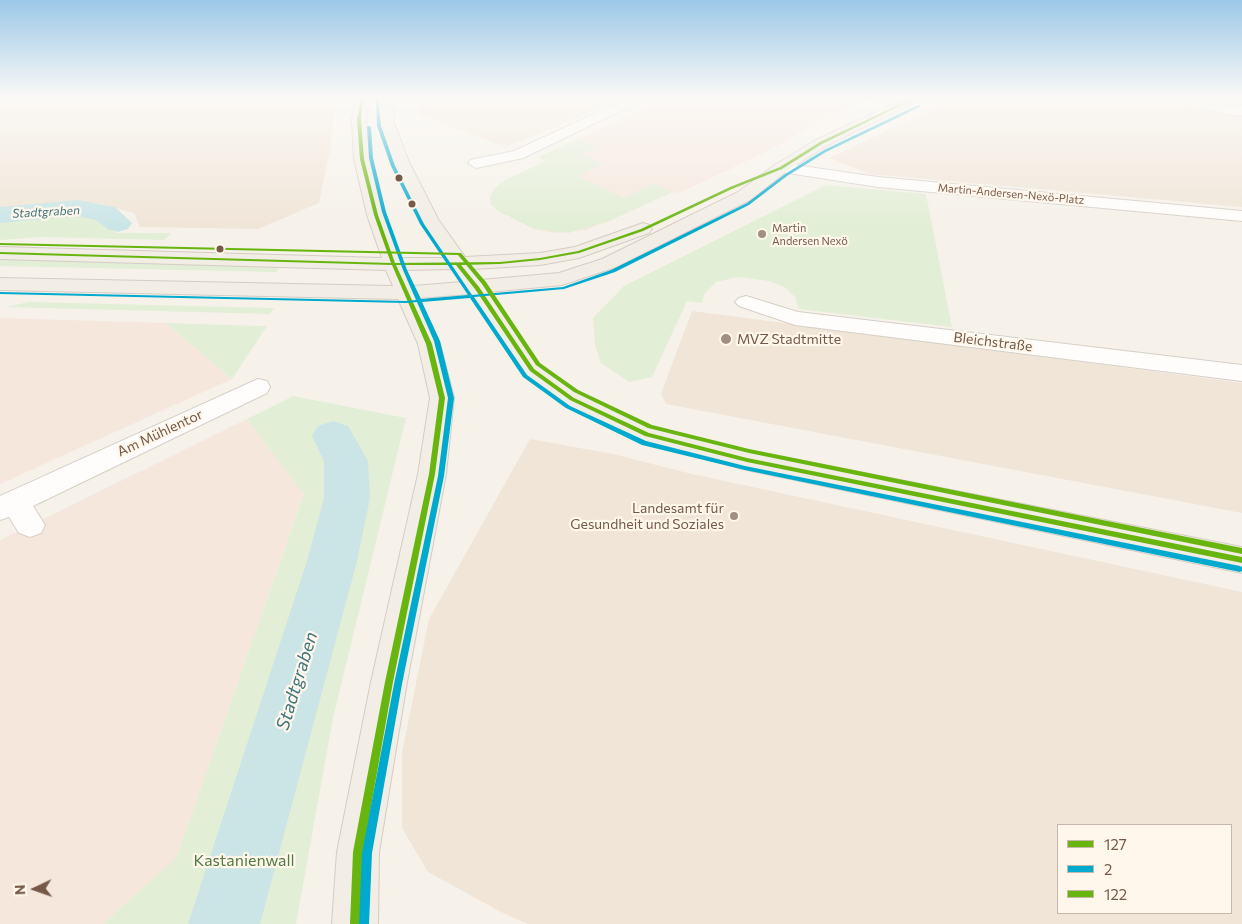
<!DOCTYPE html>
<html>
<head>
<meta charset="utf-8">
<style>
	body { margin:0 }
	#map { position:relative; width:1242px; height:924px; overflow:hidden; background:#f6f2ea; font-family:Commissioner,sans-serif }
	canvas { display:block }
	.legend { position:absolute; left:1057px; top:824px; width:175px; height:90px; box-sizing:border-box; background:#fff7eb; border:1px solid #c8b8ab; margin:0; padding:6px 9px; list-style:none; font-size:15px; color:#755a4a }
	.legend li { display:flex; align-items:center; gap:10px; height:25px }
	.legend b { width:25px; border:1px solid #c8b8ab }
	.north { position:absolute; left:10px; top:864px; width:50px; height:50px; -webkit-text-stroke:4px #fff7eb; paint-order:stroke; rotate:267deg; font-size:14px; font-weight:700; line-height:20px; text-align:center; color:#755a4a }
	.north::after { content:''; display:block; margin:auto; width:18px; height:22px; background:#755a4a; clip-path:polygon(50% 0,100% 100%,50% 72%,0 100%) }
</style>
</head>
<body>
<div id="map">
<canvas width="1242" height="924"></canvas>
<ul class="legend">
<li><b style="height:6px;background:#69b50f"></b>127</li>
<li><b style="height:6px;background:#00a9ce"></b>2</li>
<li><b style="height:6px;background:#69b50f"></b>122</li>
</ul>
<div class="north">N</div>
</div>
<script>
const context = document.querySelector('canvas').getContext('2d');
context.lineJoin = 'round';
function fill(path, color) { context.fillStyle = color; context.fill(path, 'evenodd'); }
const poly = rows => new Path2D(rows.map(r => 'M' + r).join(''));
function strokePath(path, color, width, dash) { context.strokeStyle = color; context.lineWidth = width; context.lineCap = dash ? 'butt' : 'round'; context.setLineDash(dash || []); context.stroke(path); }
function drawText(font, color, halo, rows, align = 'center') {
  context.font = font + ' Commissioner,sans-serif'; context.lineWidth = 4.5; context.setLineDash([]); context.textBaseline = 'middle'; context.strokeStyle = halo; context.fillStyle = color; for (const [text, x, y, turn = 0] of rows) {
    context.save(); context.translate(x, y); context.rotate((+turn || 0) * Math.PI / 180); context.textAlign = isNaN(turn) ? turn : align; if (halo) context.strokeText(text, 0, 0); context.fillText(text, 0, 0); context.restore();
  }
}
fill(poly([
	[0,98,336,98,330,150,319,203,258,229,140,227,134,213,97,203,0,208],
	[419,98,618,98,578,118,506,147,419,115],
	[959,98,1242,98,1242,207,870,174,829,158],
	[692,311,1242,383,1242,513,666,404,661,394],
	[530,439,613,454,692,474,1242,592,1242,924,528,924,501,912,428,872,402,828,402,753,429,619],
	[1058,825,1231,825,1231,913,1058,913]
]), '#f0e5d7');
fill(poly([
	[658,98,869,98,789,138,791,140,677,194,673,192,586,230,554,233,535,229,498,211,491,204,490,196,494,189,545,161,538,157,639,111],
	[0,318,166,323,232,379,0,484],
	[247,419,304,493,177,858,103,924,0,924,0,540]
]), '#f6e7dd');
fill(poly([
	[579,139,598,147,581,154,604,164,577,176,625,198,654,183,673,192,607,222,568,233,535,229,498,211,491,204,490,196,494,189,502,182,545,161,538,157],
	[826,185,926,194,952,327,799,309,795,297,786,288,769,281,738,277,716,282,705,293,702,303,687,301,652,377,629,382,601,363,595,345,593,318,624,286],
	[59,211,82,213,100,221,116,233,171,233,165,240,41,237,0,240,0,216],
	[0,259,282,265,276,272,0,266],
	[29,302,274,308,270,314,6,307],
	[166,323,256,326,267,326,232,379],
	[293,396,406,418,333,718,296,924,103,924,177,857,304,494,247,419]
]), '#e2eed5');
fill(poly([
	[78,200,115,207,132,223,128,229,118,232,108,229,96,220,78,216,0,223,0,207,78,200],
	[333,421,348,426,368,461,370,498,357,561,260,924,188,924,307,561,324,498,324,461,312,436,318,426,333,421]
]), '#cbe5e7');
const minor = poly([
	[629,98,647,98,523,158,476,168,468,163,470,160,514,151,629,98],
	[1170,98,1194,98,1236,107,1242,105,1242,115,1238,116,1177,102,1170,98],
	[781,163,878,177,1242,211,1242,221,878,187,775,171,773,168,781,163],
	[746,296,798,312,1242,365,1242,381,795,325,739,306,735,302,739,298,746,296],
	[258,379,267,381,270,387,267,393,33,506,45,525,41,533,30,537,19,533,9,517,0,520,0,496,258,379]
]);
const major = poly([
	[355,98,369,98,366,120,370,159,385,215,401,258,446,258,420,219,393,162,380,123,379,98,393,98,394,123,409,162,438,219,465,257,540,253,575,247,643,223,649,225,652,229,649,233,579,258,540,265,473,269,481,280,559,273,602,259,738,192,775,165,816,140,905,98,922,98,826,146,787,171,750,200,616,267,562,285,489,292,540,365,581,393,655,428,747,450,1242,547,1242,573,747,470,638,441,563,405,524,375,469,294,419,298,440,344,454,398,446,474,407,682,379,852,378,924,332,924,337,852,371,682,418,474,430,398,418,344,398,299,0,290,0,278,393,286,386,270,0,259,0,247,382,258,367,215,354,159,352,120,355,98],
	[453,269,462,282,413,286,406,270,453,269]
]);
strokePath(minor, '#d6cfc8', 2);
strokePath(major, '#d5ccc6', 2);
fill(minor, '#fefdfc');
fill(major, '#f2ede5');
fill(poly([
	[361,98,363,98,361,120,364,159,378,215,395,263,500,262,540,258,578,251,641,229,730,187,780,167,820,142,913,98,916,98,822,144,782,169,732,189,643,231,579,253,540,260,500,264,461,265,479,287,534,369,574,398,649,433,747,458,1242,557,1242,563,747,462,645,436,570,400,530,371,475,289,456,265,396,265,432,344,445,398,435,474,393,682,363,852,360,924,350,924,353,852,385,682,429,474,439,398,426,344,392,265,0,254,0,252,391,263,374,215,360,159,357,120,361,98]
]), '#69b50f');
fill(poly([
	[376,98,378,98,381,126,395,166,424,224,472,295,563,287,611,270,747,203,785,174,824,150,918,105,920,105,920,107,826,152,787,176,749,205,615,272,564,289,474,297,527,375,570,406,646,441,745,466,1240,566,1242,567,1242,571,1240,572,745,470,642,445,566,408,523,377,470,298,422,302,440,341,454,398,444,476,402,684,372,853,369,924,359,924,362,853,394,684,438,476,448,398,434,341,417,302,406,303,0,294,0,292,406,301,416,300,403,270,382,212,369,158,367,127,369,126,371,127,373,158,386,212,407,270,421,299,468,295,420,224,391,166,377,126,376,98]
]), '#00a9ce');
fill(poly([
	[0,243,461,253,486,282,540,363,578,390,652,425,749,449,1242,548,1242,554,749,453,648,428,574,392,536,365,482,284,458,255,0,245,0,243]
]), '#69b50f');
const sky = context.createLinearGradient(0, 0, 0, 227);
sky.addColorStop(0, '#9cc8e8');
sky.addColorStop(0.43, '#fbf9f6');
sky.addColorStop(1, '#fbf9f600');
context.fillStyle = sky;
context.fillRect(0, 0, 1242, 227);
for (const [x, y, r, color] of [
	[399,178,4.5,"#755a4a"],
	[412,204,4.5,"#755a4a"],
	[762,234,5,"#a28f82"],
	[220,249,4.5,"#755a4a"],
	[726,339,6,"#a28f82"],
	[734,516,5,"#a28f82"]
]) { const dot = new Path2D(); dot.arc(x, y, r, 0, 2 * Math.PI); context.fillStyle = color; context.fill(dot); strokePath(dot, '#fff7eb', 2); }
drawText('11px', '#755a4a', '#fff7eb', [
	["Martin-Andersen-Nexö-Platz",1011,194,5]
]);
drawText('11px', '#755a4a', '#fff7eb', [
	["Martin",772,228],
	["Andersen Nexö",772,241]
], 'left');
drawText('italic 12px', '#407681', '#fff7eb', [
	["Stadtgraben",46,212,-3]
]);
drawText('14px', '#755a4a', '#fff7eb', [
	["MVZ Stadtmitte",737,339],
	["Landesamt für",724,508,"right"],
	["Gesundheit und Soziales",724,524,"right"]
], 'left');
drawText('14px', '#755a4a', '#fff7eb', [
	["Bleichstraße",993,342,7],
	["Am Mühlentor",160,433,-25]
]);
drawText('16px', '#527b42', '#fff7eb', [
	["Kastanienwall",244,861]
]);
drawText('italic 18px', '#407681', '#fff7eb', [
	["Stadtgraben",297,681,-73]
]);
</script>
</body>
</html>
